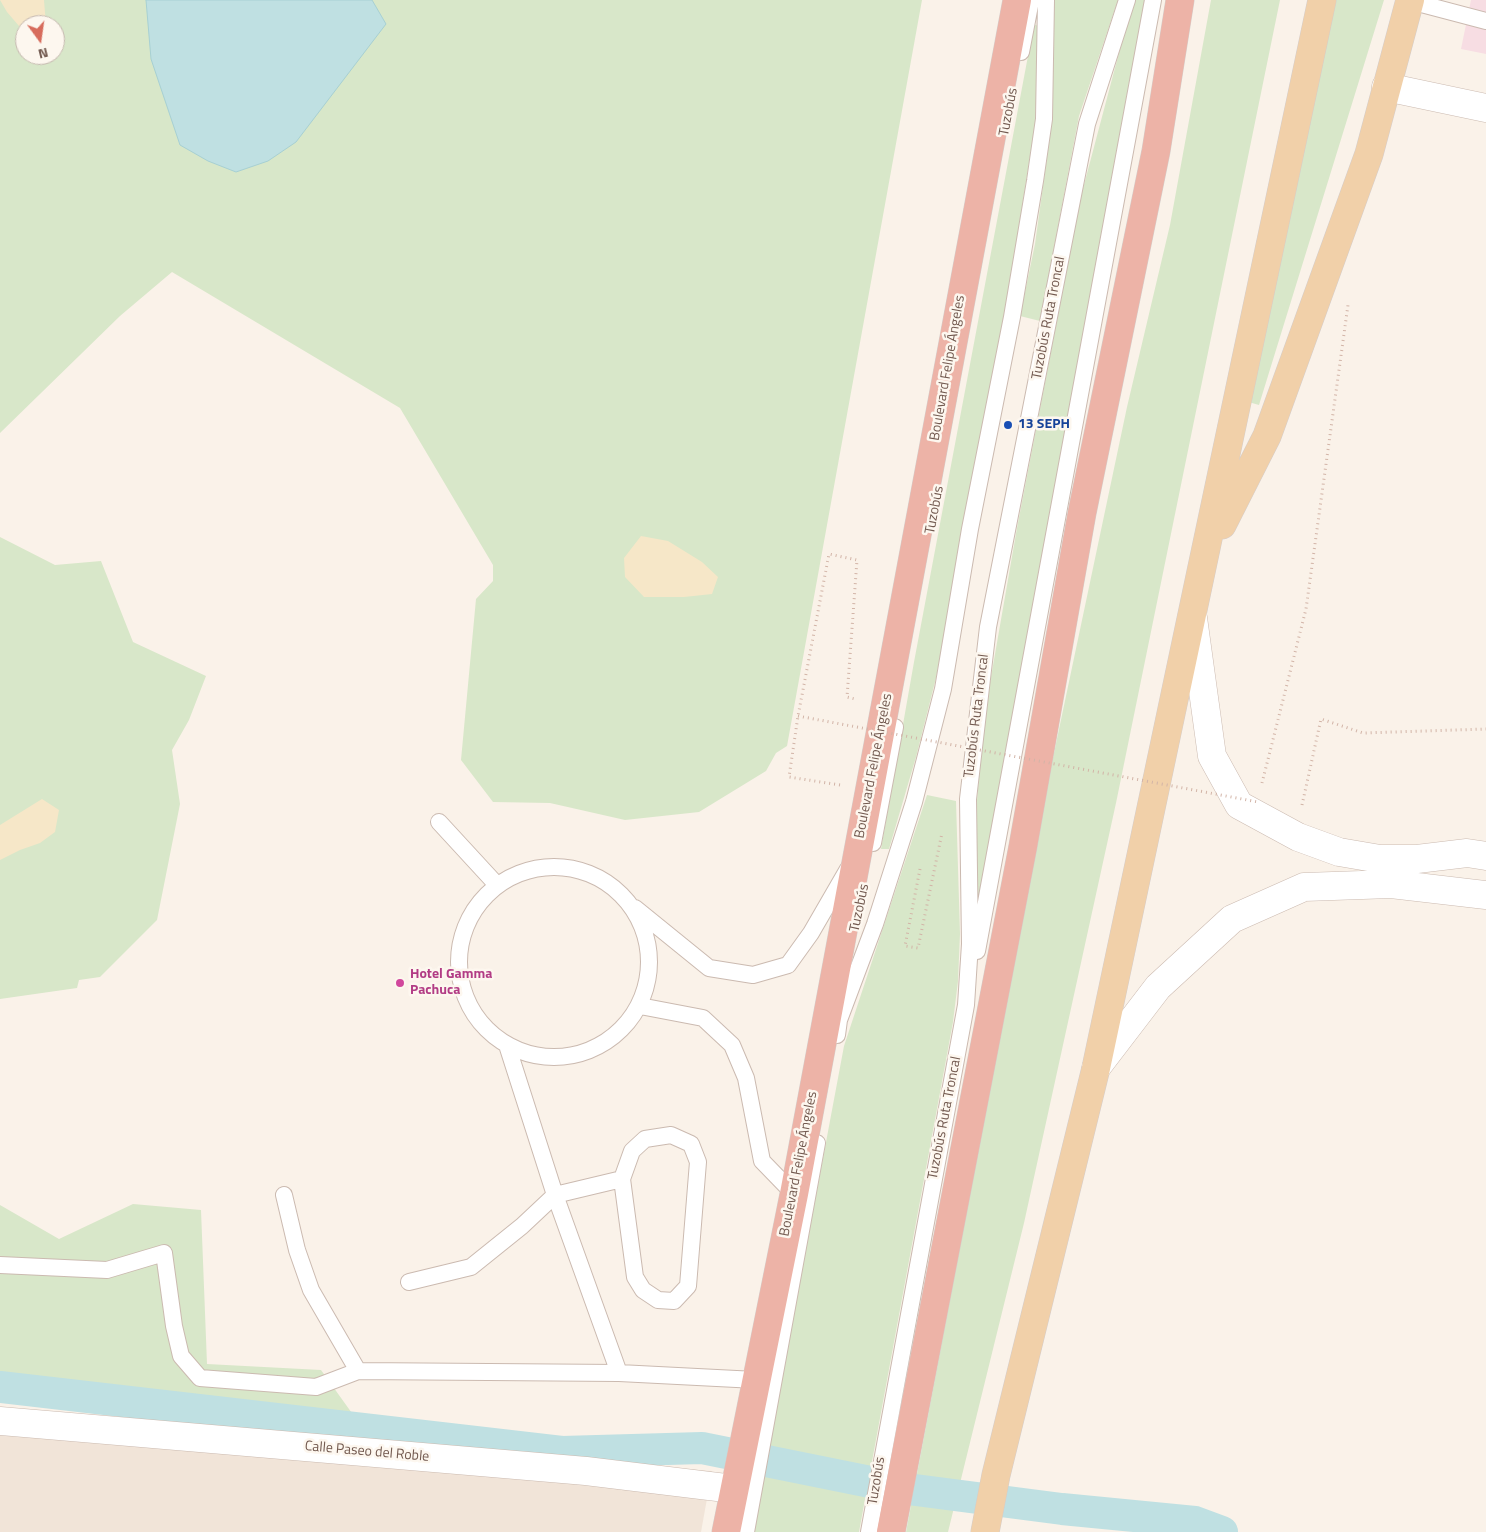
<!DOCTYPE html>
<html>
<head>
<meta charset="utf-8">
<style>
	body { margin:0 }
	#map { position:relative; width:1486px; height:1532px; overflow:hidden; background:#faf2e9; font-family:"Titillium Web",sans-serif }
	canvas { display:block }
	.north { position:absolute; left:15px; top:15px; width:50px; height:50px; box-sizing:border-box; background:#fdf7ef; border:1px solid #c5b8af; border-radius:50%; rotate:166deg; font-size:14px; font-weight:700; line-height:20px; text-align:center; color:#72594f }
	.north::after { content:''; display:block; margin:auto; width:18px; height:22px; background:#d76c5c; clip-path:polygon(50% 0,100% 100%,50% 72%,0 100%) }
</style>
</head>
<body>
<div id="map">
<canvas width="1486" height="1532"></canvas>
<div class="north">N</div>
</div>
<script>
const context = document.querySelector('canvas').getContext('2d');
context.lineJoin = 'round';
function fill(path, color) { context.fillStyle = color; context.fill(path, 'evenodd'); }
const poly = rows => new Path2D(rows.map(r => 'M' + r).join(''));
function strokePath(path, color, width, dash) { context.strokeStyle = color; context.lineWidth = width; context.lineCap = dash ? 'butt' : 'round'; context.setLineDash(dash || []); context.stroke(path); }
function drawText(font, color, halo, rows, align = 'center') {
  context.font = font + ' "Titillium Web",sans-serif'; context.lineWidth = 5; context.setLineDash([]); context.textBaseline = 'middle'; context.strokeStyle = halo; context.fillStyle = color; for (const [text, x, y, turn = 0] of rows) {
    context.save(); context.translate(x, y); context.rotate((+turn || 0) * Math.PI / 180); context.textAlign = isNaN(turn) ? turn : align; if (halo) context.strokeText(text, 0, 0); context.fillText(text, 0, 0); context.restore();
  }
}
fill(poly([
	[0,1415,712,1471,701,1532,0,1532]
]), '#f1e4d8');
fill(poly([
	[1471,0,1486,0,1486,54,1461,49]
]), '#f7dde3');
fill(poly([
	[0,0,922,0,787,746,776,753,766,771,699,812,625,820,550,803,493,802,461,760,476,599,493,581,493,565,400,408,172,272,120,316,0,433],
	[25,25,55,25,55,55,25,55],
	[1053,0,1118,0,1079,116,1040,321,1020,316,1035,244,1051,128],
	[1133,0,1147,0,1129,83,980,899,976,899,976,812,984,717,1017,528,1081,196],
	[1211,0,1280,0,1116,803,1024,1223,948,1532,906,1532,1047,786,1127,407,1170,225],
	[1331,0,1384,0,1259,405,1245,401],
	[1034,24,1040,27,1035,125,1007,302,936,678,916,757,889,849,881,849,914,662],
	[0,537,55,565,101,561,133,642,206,676,189,720,172,750,180,804,157,920,100,977,79,980,77,988,0,999],
	[927,795,956,801,960,934,958,981,953,1022,859,1532,753,1532,844,1046],
	[133,1204,201,1210,207,1364,321,1370,354,1416,0,1381,0,1205,59,1239]
]), '#d8e7c9');
fill(poly([
	[0,0,44,0,46,25,25,25,25,33,7,12],
	[641,536,668,541,702,562,718,577,712,594,684,597,644,597,625,577,624,558],
	[42,799,59,810,55,832,40,843,20,850,0,860,0,825]
]), '#f6e7c8');
const water = poly([
	[146,0,372,0,386,24,296,142,268,161,236,172,208,161,180,145,151,59,146,0]
]);
fill(water, '#bfe0e2');
strokePath(water, '#a7d0d3', 1);
strokePath(poly([
	[0,1387,562,1452,702,1448,900,1488,1062,1509,1195,1522,1222,1532]
]), '#bfe0e2', 32);
const lane = poly([
	[1410,1,1486,21],
	[1021,52,1031,0],
	[439,822,497,885],
	[873,843,895,727],
	'459 962a95 95 0 1 1 190 0a95 95 0 1 1-190 0Z',
	[635,908,709,968,753,975,788,965,811,933,848,869],
	[977,951,1153,0],
	[640,1006,703,1018,732,1045,746,1078,762,1161,794,1194],
	[837,1035,839,1020,875,924,914,802,943,689,970,529,1012,317,1035,181,1044,119,1046,0],
	[671,1135,691,1144,698,1162,688,1286,674,1301,658,1300,643,1290,635,1277,622,1179,632,1151,645,1139,671,1135],
	[284,1195,297,1250,311,1290,358,1371],
	[0,1265,107,1270,164,1253,174,1326,181,1356,200,1378,316,1387,358,1371,619,1373,756,1380],
	[409,1282,471,1267,522,1226,555,1195,507,1045],
	[619,1373,555,1195,622,1179],
	[746,1532,817,1143],
	[869,1532,966,1005,970,944,968,799,988,627,1087,124,1127,0]
]);
const street = poly([
	[1386,87,1486,108],
	[1193,618,1212,756,1239,805,1298,837,1339,852,1380,859,1417,859,1467,853,1486,856],
	[1096,1068,1158,987,1232,919,1304,887,1391,884,1486,895],
	[0,1421,586,1471,734,1489]
]);
const primary = poly([
	[1222,525,1267,436,1369,154,1410,0],
	[985,1532,996,1475,1096,1068,1322,0]
]);
const highway = poly([
	[726,1532,794,1194,1017,0],
	[891,1532,1023,846,1082,513,1156,151,1180,0]
]);
strokePath(lane, '#cbbab0', 18);
strokePath(street, '#cbbab0', 29);
strokePath(primary, '#d5cdca', 29);
strokePath(highway, '#d5cdca', 29);
strokePath(poly([
	[1262,783,1306,609,1348,305],
	[840,785,789,777,798,716,829,554,857,560,847,697,855,699],
	[1302,805,1321,719,1363,733,1486,729],
	[920,869,905,946,918,948,942,833]
]), '#d2b4a7', 3, [1, 4]);
strokePath(lane, '#fff', 16);
strokePath(street, '#fff', 28);
strokePath(primary, '#f1d0a9', 28);
strokePath(highway, '#edb3a7', 28);
strokePath(poly([
	[798,716,1258,802]
]), '#d2b4a7', 3, [1, 4]);
for (const [x, y, r, color] of [
	[1008,425,5,"#1a4fb4"],
	[400,983,5,"#d1479c"]
]) { const dot = new Path2D(); dot.arc(x, y, r, 0, 2 * Math.PI); context.fillStyle = color; context.fill(dot); strokePath(dot, '#fdf7ef', 2); }
drawText('14px', '#72594f', '#fdf7ef', [
	["Tuzobús",1009,112,-79],
	["Tuzobús Ruta Troncal",1049,318,-79],
	["Boulevard Felipe Ángeles",948,368,-80],
	["Tuzobús",935,510,-79],
	["Tuzobús Ruta Troncal",977,716,-83],
	["Boulevard Felipe Ángeles",874,766,-79],
	["Tuzobús",860,908,-78],
	["Tuzobús Ruta Troncal",945,1118,-79],
	["Boulevard Felipe Ángeles",799,1164,-79],
	["Calle Paseo del Roble",367,1452,5],
	["Tuzobús",877,1481,-81]
]);
drawText('bold 14px', '#164399', '#fdf7ef', [
	["13 SEPH",1018,425]
], 'left');
drawText('bold 14px', '#b23c85', '#fdf7ef', [
	["Hotel Gamma",410,975],
	["Pachuca",410,991]
], 'left');
</script>
</body>
</html>
